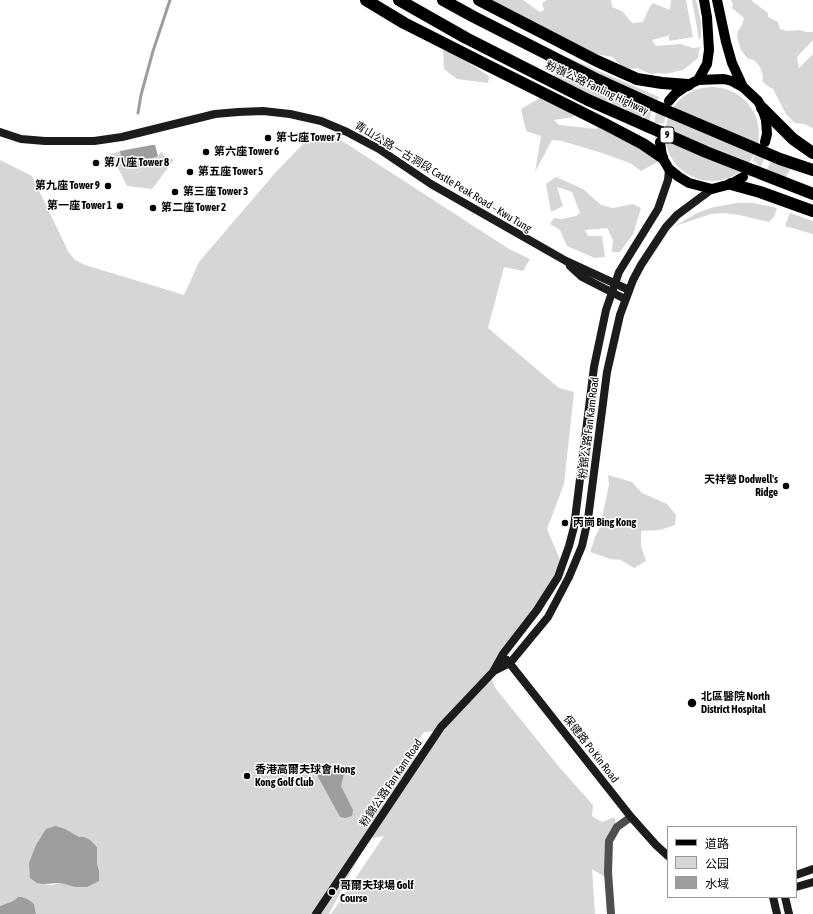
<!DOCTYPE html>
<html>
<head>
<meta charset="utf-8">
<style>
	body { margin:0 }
	#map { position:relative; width:813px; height:914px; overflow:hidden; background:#fff; font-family:"Asap Condensed","Noto Sans SC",sans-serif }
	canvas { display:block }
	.legend { position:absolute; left:667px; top:826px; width:130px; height:72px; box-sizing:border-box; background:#fff; border:1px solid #999; margin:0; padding:5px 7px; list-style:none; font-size:12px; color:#000 }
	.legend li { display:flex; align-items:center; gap:8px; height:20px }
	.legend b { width:20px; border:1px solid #999 }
</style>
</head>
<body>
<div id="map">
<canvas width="813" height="914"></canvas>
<ul class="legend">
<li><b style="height:5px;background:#000"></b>道路</li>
<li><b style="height:11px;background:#d6d6d6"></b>公园</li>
<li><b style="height:11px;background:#9d9d9d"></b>水域</li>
</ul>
</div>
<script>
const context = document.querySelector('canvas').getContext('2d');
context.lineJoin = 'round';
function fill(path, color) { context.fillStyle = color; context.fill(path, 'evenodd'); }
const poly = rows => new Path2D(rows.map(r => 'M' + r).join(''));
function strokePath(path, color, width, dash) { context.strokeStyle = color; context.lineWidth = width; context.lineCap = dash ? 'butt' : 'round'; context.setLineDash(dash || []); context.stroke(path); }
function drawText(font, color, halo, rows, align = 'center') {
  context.font = font + ' "Asap Condensed","Noto Sans SC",sans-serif'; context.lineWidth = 3; context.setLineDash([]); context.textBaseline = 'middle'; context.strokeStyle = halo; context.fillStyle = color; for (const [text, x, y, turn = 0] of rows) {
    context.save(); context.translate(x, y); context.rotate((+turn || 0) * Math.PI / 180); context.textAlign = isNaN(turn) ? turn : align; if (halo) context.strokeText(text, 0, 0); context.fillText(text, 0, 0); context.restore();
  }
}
fill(poly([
	[488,0,523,0,540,12,544,10,542,3,547,0,611,0,612,7,622,11,632,23,643,22,649,8,653,3,670,10,671,0,686,0,693,37,669,41,669,34,667,36,652,40,656,46,680,44,693,48,701,47,699,50,698,58,683,70,665,74,659,73,651,74,637,68,631,69,621,66,613,57,589,53],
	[692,0,696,0,701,21,701,38,699,39],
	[730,0,752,0,753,2,768,13,768,17,778,22,780,29,787,31,800,30,806,32,813,32,813,40,797,57,799,68,813,54,813,128,804,124,795,123,786,114,773,89,766,85,762,81,763,76,760,67,754,60,748,59,741,50,737,37,738,31,742,25,744,18,732,8,733,3],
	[443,50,455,54,489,76,488,83,457,79,444,69],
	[569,58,659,97,651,113,649,123,649,134,547,84],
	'665 134a47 47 0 1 1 94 0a47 47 0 1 1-94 0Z',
	[543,89,580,107,573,117,554,120,559,125,597,129,595,114,628,130,658,162,641,171,630,163,602,153,562,141,552,140,535,172,541,136,526,131,521,109,538,99],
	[333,135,509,249,530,259,523,271,504,267,488,328,559,388,574,392,564,484,547,529,561,562,535,609,488,672,496,689,560,768,593,805,592,816,602,822,615,817,616,830,610,844,609,880,592,869,595,914,331,914,384,836,368,839,329,914,36,914,34,904,22,897,18,897,13,901,0,906,0,160,32,176,68,251,75,260,85,265,184,295,199,262,276,172,304,143],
	[442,731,422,755,411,755,417,742,424,732],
	[79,837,84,837,97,847,97,864,99,870,75,887,60,883,52,885,37,883],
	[774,150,796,159,780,188,757,179,766,171,770,163],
	[120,151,122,162,146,161,158,156,161,152,165,156,174,160,152,189,127,186,111,154],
	[556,177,583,189,601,205,613,208,633,204,641,208,633,234,620,252,612,252,613,240,607,228,585,230,588,236,602,236,605,257,595,258,567,246,560,230,550,224,554,218,562,219,576,216,580,213,572,192,557,187,563,206,551,212,546,184],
	[737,203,753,203,777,208,774,217,769,222,739,215,724,213,711,214,675,226,697,213,714,207],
	[790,213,813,221,813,234,785,226],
	[608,475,632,482,642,493,667,504,676,515,675,525,660,530,641,531,641,546,646,561,634,568,621,560,611,559,590,552,595,537,600,527,609,485]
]), '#d6d6d6');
fill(poly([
	[152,145,155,145,158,156,146,161,142,167,126,167,122,162,120,151],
	[331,765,334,765,336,769,345,769,341,786,353,810,352,816,345,818,340,817,316,773],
	[55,826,65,829,79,837,84,837,90,840,97,847,97,864,99,870,99,881,87,887,75,887,60,883,43,884,37,883,30,878,29,863,36,845,46,829],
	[18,897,22,897,29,900,34,904,36,914,0,914,0,906,13,901]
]), '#9d9d9d');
strokePath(poly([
	[138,113,141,95,153,51,170,0]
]), '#9d9d9d', 3);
strokePath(poly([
	[660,138,659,129,660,117,667,104],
	[746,174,757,163,765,144]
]), '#d9d9d9', 10, [10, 5]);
strokePath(poly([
	[611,914,608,872,609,841,617,827,631,817]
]), '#4f4f4f', 8);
strokePath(poly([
	[0,132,21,139,45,141,94,141,122,137,215,114,238,112,263,111,290,114,321,121,347,132,379,149,431,184,566,261,629,290],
	[570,266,582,277,625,299],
	[507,660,631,817,656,845,668,856],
	[494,671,510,663,548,617,569,577,582,546,588,519,607,372,620,315,633,280,641,265,666,227,677,215,712,189],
	[796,875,813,869],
	[796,887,813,882],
	[773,897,777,914],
	[785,897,789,914],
	[316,914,441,727,493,672,503,654,537,610,558,577,569,546,574,527,594,367,606,310,619,272,658,209,668,180,669,169]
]), '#1c1c1c', 8);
strokePath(poly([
	[717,0,726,42,732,63,743,87],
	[698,80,707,64,709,50,707,17,704,0],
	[669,101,675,94,688,85,698,80,724,79,732,81,743,87,758,101,762,108,766,120,767,134,765,142],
	[660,142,662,157,669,169,679,177,689,183,712,189,731,184,743,177]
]), '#000', 10);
strokePath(poly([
	[366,0,404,23,485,64,607,125,643,144,662,157],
	[399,0,466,38,588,100,706,152,813,194],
	[443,0,474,17,598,80,653,105,780,159,813,170],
	[479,0,597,61,637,79,662,83,688,85],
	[762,108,793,139,813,153],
	[731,184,760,192,813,211]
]), '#000', 12);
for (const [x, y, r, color] of [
	[268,138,4,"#000"],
	[206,152,4,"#000"],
	[96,163,4,"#000"],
	[190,172,4,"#000"],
	[108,186,4,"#000"],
	[175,192,4,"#000"],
	[120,206,4,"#000"],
	[153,208,4,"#000"],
	[786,486,4,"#000"],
	[565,523,4,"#000"],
	[692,703,5,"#000"],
	[247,776,4,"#000"],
	[332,892,4,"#000"]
]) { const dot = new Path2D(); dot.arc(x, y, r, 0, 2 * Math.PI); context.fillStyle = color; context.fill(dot); strokePath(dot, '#fff', 1.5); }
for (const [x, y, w] of [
	[667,135,14]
]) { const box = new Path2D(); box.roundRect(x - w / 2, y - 8, w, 16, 3); context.fillStyle = '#fff'; context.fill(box); strokePath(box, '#000', 1); }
drawText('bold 10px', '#000', null, [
	["9",667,135]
]);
drawText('11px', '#000', '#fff', [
	["粉嶺公路 Fanling Highway",597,88,25],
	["青山公路－古洞段 Castle Peak Road – Kwu Tung",443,177,31],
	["粉錦公路 Fan Kam Road",589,428,-83],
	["保健路 Po Kin Road",591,749,52],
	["粉錦公路 Fan Kam Road",391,783,-56]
]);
drawText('bold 11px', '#000', '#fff', [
	["第七座 Tower 7",276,138],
	["第六座 Tower 6",214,152],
	["第八座 Tower 8",104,163],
	["第五座 Tower 5",198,172],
	["第九座 Tower 9",100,186,"right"],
	["第三座 Tower 3",183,192],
	["第一座 Tower 1",112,206,"right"],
	["第二座 Tower 2",161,208],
	["天祥營 Dodwell's",778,480,"right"],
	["Ridge",778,493,"right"],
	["丙崗 Bing Kong",573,523],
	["北區醫院 North",701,697],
	["District Hospital",701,710],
	["香港高爾夫球會 Hong",255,770],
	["Kong Golf Club",255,783],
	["哥爾夫球場 Golf",340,886],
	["Course",340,899]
], 'left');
</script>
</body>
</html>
